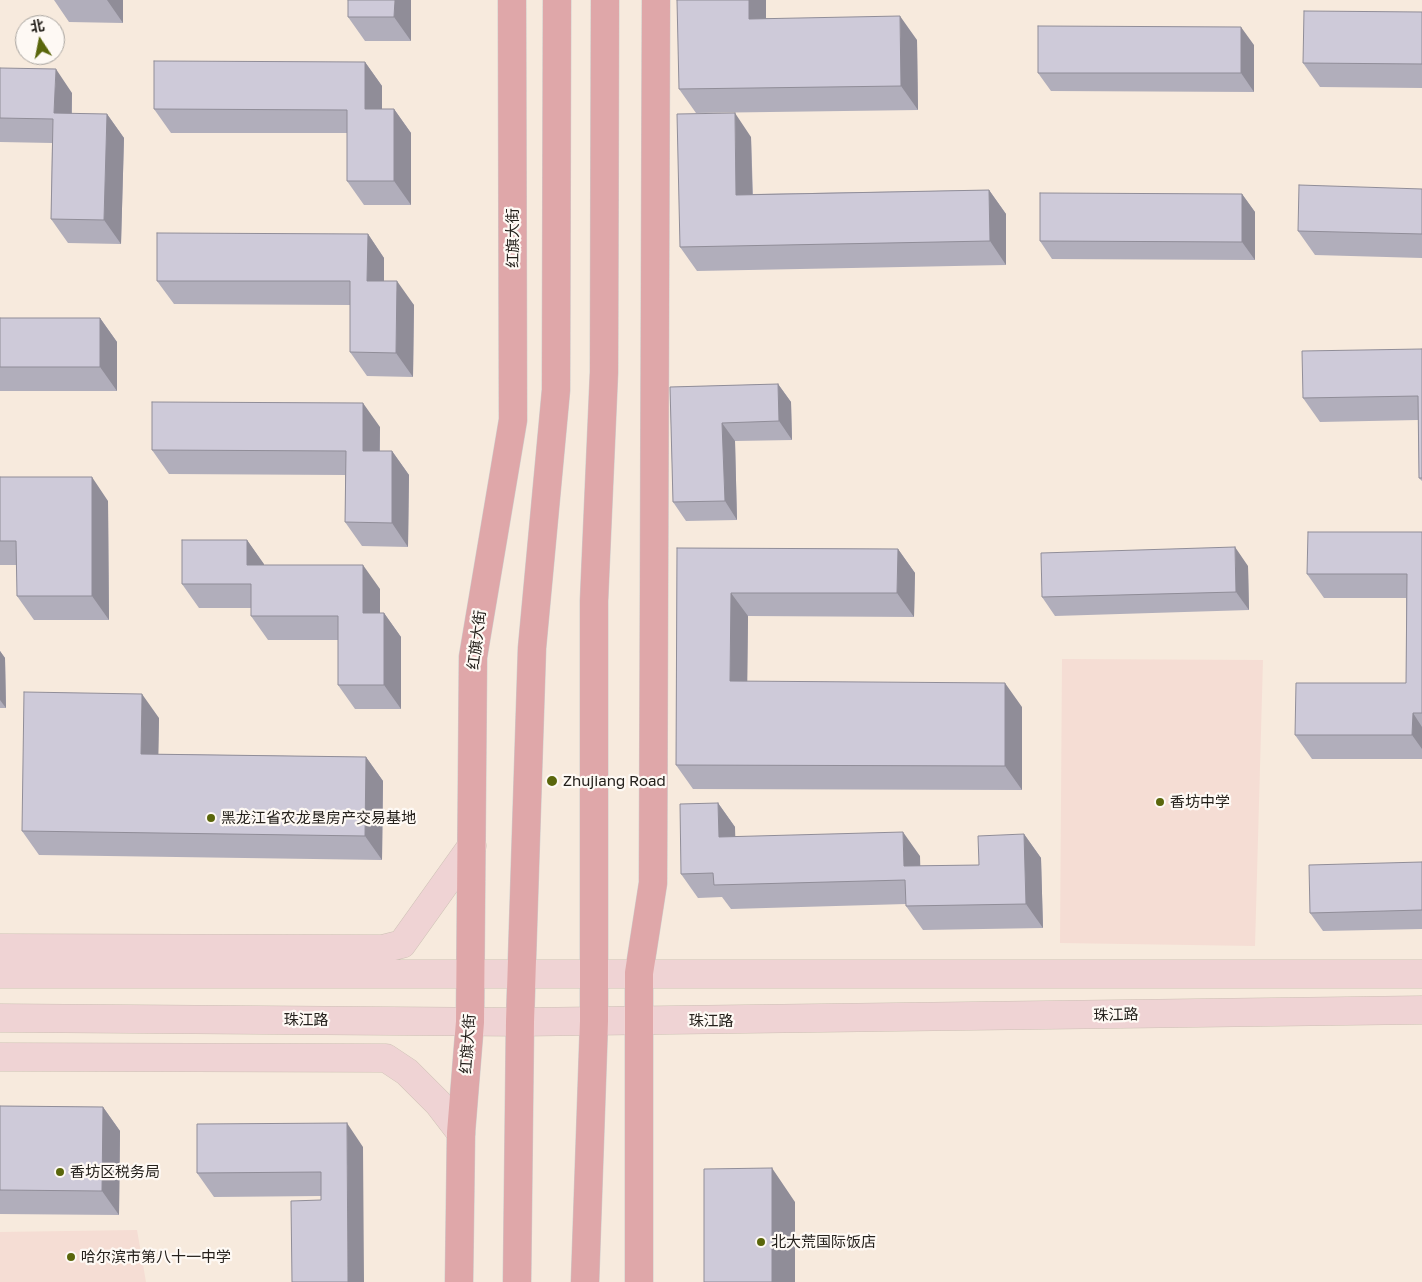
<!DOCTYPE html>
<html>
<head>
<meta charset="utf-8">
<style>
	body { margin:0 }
	#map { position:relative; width:1422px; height:1282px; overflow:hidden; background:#f7eadd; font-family:"Golos Text","Noto Sans SC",sans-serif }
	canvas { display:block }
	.north { position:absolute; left:15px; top:15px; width:50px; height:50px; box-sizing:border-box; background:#fef9f4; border:1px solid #a7a39e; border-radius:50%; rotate:349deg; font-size:14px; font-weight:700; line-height:20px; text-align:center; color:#25211c }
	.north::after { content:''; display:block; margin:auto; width:18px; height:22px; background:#5a660b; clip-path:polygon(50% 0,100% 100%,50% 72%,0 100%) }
</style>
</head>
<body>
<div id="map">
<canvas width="1422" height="1282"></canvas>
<div class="north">北</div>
</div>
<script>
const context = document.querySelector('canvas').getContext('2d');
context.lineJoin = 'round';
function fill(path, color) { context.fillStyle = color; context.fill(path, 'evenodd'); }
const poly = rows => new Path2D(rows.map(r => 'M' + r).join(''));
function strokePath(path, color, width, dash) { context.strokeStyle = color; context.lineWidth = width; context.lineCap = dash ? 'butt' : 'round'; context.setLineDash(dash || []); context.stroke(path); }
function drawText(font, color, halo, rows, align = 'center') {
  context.font = font + ' "Golos Text","Noto Sans SC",sans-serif'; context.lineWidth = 4.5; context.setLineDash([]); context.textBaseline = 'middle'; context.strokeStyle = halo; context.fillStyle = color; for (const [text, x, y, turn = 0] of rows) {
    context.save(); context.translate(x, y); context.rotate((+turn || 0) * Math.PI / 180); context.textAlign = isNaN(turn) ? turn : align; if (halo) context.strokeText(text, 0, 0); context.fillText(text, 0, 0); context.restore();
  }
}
fill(poly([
	[1062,659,1263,660,1255,946,1060,943],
	[137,1230,146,1282,0,1282,0,1232]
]), '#f5ddd4');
const secondary = poly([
	[0,948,382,949,402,944,472,846],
	[0,974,1422,974],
	[0,1018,520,1022,1422,1010],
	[0,1057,386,1058,407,1072,438,1103,461,1133]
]);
const primary = poly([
	[459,1282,461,1133,470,1022,473,657,513,420,512,0],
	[517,1282,520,1022,532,648,556,390,557,0],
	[585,1282,594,1021,594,601,604,372,605,0],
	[639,1282,639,973,653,883,656,0]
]);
strokePath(secondary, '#ccc0b4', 29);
strokePath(primary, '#cfcecd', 29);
strokePath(secondary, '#efd3d4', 28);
strokePath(primary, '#dfa7a9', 28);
fill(poly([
	[54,0,123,0,123,23,69,22],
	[411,0,411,41,365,41,348,17],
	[766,0,766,18,917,40,918,110,696,113,679,89],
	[1422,12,1422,88,1320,87,1303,63],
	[1254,45,1254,92,1051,91,1038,73],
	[365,62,382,86,382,109,394,109,411,133,411,205,364,205,347,181,347,133,171,133,154,109],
	[0,68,72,93,72,114,107,114,124,138,121,244,68,243,51,219,52,143,0,142],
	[751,137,753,194,989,190,1006,214,1006,265,697,271,680,247],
	[1422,189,1422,258,1315,255,1298,231],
	[1242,194,1255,212,1255,260,1052,259,1040,241],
	[368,234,384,258,384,281,414,305,413,377,367,376,350,352,350,305,174,304,157,281],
	[0,318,100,318,117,342,117,391,0,391],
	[1422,349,1422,481,1419,478,1418,420,1320,422,1303,398],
	[778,384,791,402,792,440,735,441,737,520,686,521,673,502,670,387],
	[380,427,380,451,392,451,409,475,408,547,362,546,345,522,345,475,169,474,152,450],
	[0,477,108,501,109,620,34,620,17,596,17,565,0,565],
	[1422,532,1422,759,1312,759,1295,735,1406,683,1406,598,1324,598,1307,574],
	[247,540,264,565,380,589,380,613,384,613,401,637,401,709,355,709,338,685,338,640,268,640,251,616,251,608,199,608,182,584],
	[677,548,898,549,915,573,914,617,748,616,747,682,1022,707,1022,790,693,789,676,765],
	[1248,566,1249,610,1055,616,1042,597],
	[0,651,5,658,6,708,0,708],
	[159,718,158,754,366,757,383,781,382,860,39,855,22,831],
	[718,803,735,827,735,836,920,856,920,866,979,865,1024,834,1041,858,1043,928,923,930,906,906,906,904,731,909,722,897,698,898,681,874],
	[1422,862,1422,929,1323,931,1310,913],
	[0,1106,103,1107,120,1131,119,1215,0,1214],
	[363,1147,321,1196,214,1197,197,1173]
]), '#b1aebb');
fill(poly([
	[107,0,123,0,123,23],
	[395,0,411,0,411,41,394,17],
	[749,0,766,0,766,43,749,19],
	[900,16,917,40,918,110,901,86],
	[1241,27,1254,45,1254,92,1241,73],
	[365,62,382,86,382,133,365,109],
	[56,69,72,93,71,137,54,113],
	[394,109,411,133,411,205,394,181],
	[735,113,751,137,753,219,736,195],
	[107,114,124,138,121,244,104,220],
	[989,190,1006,214,1006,265,990,241],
	[1242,194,1255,212,1255,260,1242,242],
	[368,234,384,258,384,305,367,281],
	[397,281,414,305,413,377,396,353],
	[100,318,117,342,117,391,100,367],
	[778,384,791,402,792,440,779,421],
	[363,403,380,427,379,475,363,451],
	[722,423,735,441,737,520,725,501],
	[392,451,409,475,408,547,392,523],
	[92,477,108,501,109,620,92,596],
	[247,540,264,564,264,589,247,565],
	[1235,547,1248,566,1249,610,1236,592],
	[898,549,915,573,914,617,897,593],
	[363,565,380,589,380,637,363,613],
	[731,593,748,616,747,705,730,681],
	[384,613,401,637,401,709,384,685],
	[0,651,5,658,6,708,0,700],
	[1005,683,1022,707,1022,790,1005,766],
	[142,694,159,718,158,778,141,754],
	[1413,713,1422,727,1422,749,1412,735],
	[366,757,383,781,382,860,365,836],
	[718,803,735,827,736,861,719,837],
	[903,832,920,856,921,890,904,866],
	[1024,834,1041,858,1043,928,1026,904],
	[103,1107,120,1131,119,1215,102,1191],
	[347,1123,363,1147,364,1282,348,1282],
	[772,1168,795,1202,795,1282,772,1282]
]), '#908d98');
const building = poly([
	[348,0,395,0,394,17,348,17,348,0],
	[677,0,749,0,749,19,900,16,901,86,679,89,677,0],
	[1304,11,1422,12,1422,64,1303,63,1304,11],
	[1038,26,1241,27,1241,73,1038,73,1038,26],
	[154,61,365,62,365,109,394,109,394,181,347,181,347,110,154,109,154,61],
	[0,68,56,69,54,113,107,114,104,220,51,219,53,119,0,118,0,68],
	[735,113,736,195,989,190,990,241,680,247,677,114,735,113],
	[1299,185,1422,189,1422,234,1298,231,1299,185],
	[1040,193,1242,194,1242,242,1040,241,1040,193],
	[157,233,368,234,367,281,397,281,396,353,350,352,350,281,157,281,157,233],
	[0,318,100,318,100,367,0,367,0,318],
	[1422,349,1422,478,1419,478,1418,396,1303,398,1302,351,1422,349],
	[778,384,779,421,722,423,725,501,673,502,670,387,778,384],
	[152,402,363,403,363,451,392,451,392,523,345,522,346,451,152,450,152,402],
	[0,477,92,477,92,596,17,596,16,541,0,541,0,477],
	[1308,532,1422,532,1422,713,1413,713,1412,735,1295,735,1296,683,1406,683,1407,574,1307,574,1308,532],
	[182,540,247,540,247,565,363,565,363,613,384,613,384,685,338,685,338,616,251,616,251,584,182,584,182,540],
	[1235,547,1236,592,1042,597,1041,553,1235,547],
	[677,548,898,549,897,593,731,593,730,681,1005,683,1005,766,676,765,677,548],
	[24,692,142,694,141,754,366,757,365,836,22,831,24,692],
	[718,803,719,837,903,832,904,866,979,865,978,836,1024,834,1026,904,906,906,905,880,714,885,713,873,681,874,680,804,718,803],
	[1422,862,1422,910,1310,913,1309,865,1422,862],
	[0,1106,103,1107,102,1191,0,1190,0,1106],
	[347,1123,348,1282,292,1282,291,1201,321,1200,321,1172,197,1173,197,1124,347,1123],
	[772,1168,772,1282,704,1282,704,1169,772,1168]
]);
fill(building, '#cecad9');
strokePath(building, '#908d98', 1);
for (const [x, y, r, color] of [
	[552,781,6,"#5a660b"],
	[1160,802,5,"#5a660b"],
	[211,818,5,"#5a660b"],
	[60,1172,5,"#5a660b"],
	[761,1242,5,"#5a660b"],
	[71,1257,5,"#5a660b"]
]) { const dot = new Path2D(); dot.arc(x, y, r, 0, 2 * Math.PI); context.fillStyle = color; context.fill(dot); strokePath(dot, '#fef9f4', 2); }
drawText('15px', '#25211c', '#fef9f4', [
	["红旗大街",513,238,-90],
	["红旗大街",477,640,-83],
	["珠江路",1116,1015,-1],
	["珠江路",306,1020],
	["珠江路",711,1021],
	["红旗大街",468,1044,-86]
]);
drawText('15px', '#25211c', '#fef9f4', [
	["Zhujiang Road",563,781],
	["香坊中学",1170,802],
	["黑龙江省农龙垦房产交易基地",221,818],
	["香坊区税务局",70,1172],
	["北大荒国际饭店",771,1242],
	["哈尔滨市第八十一中学",81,1257]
], 'left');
</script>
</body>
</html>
